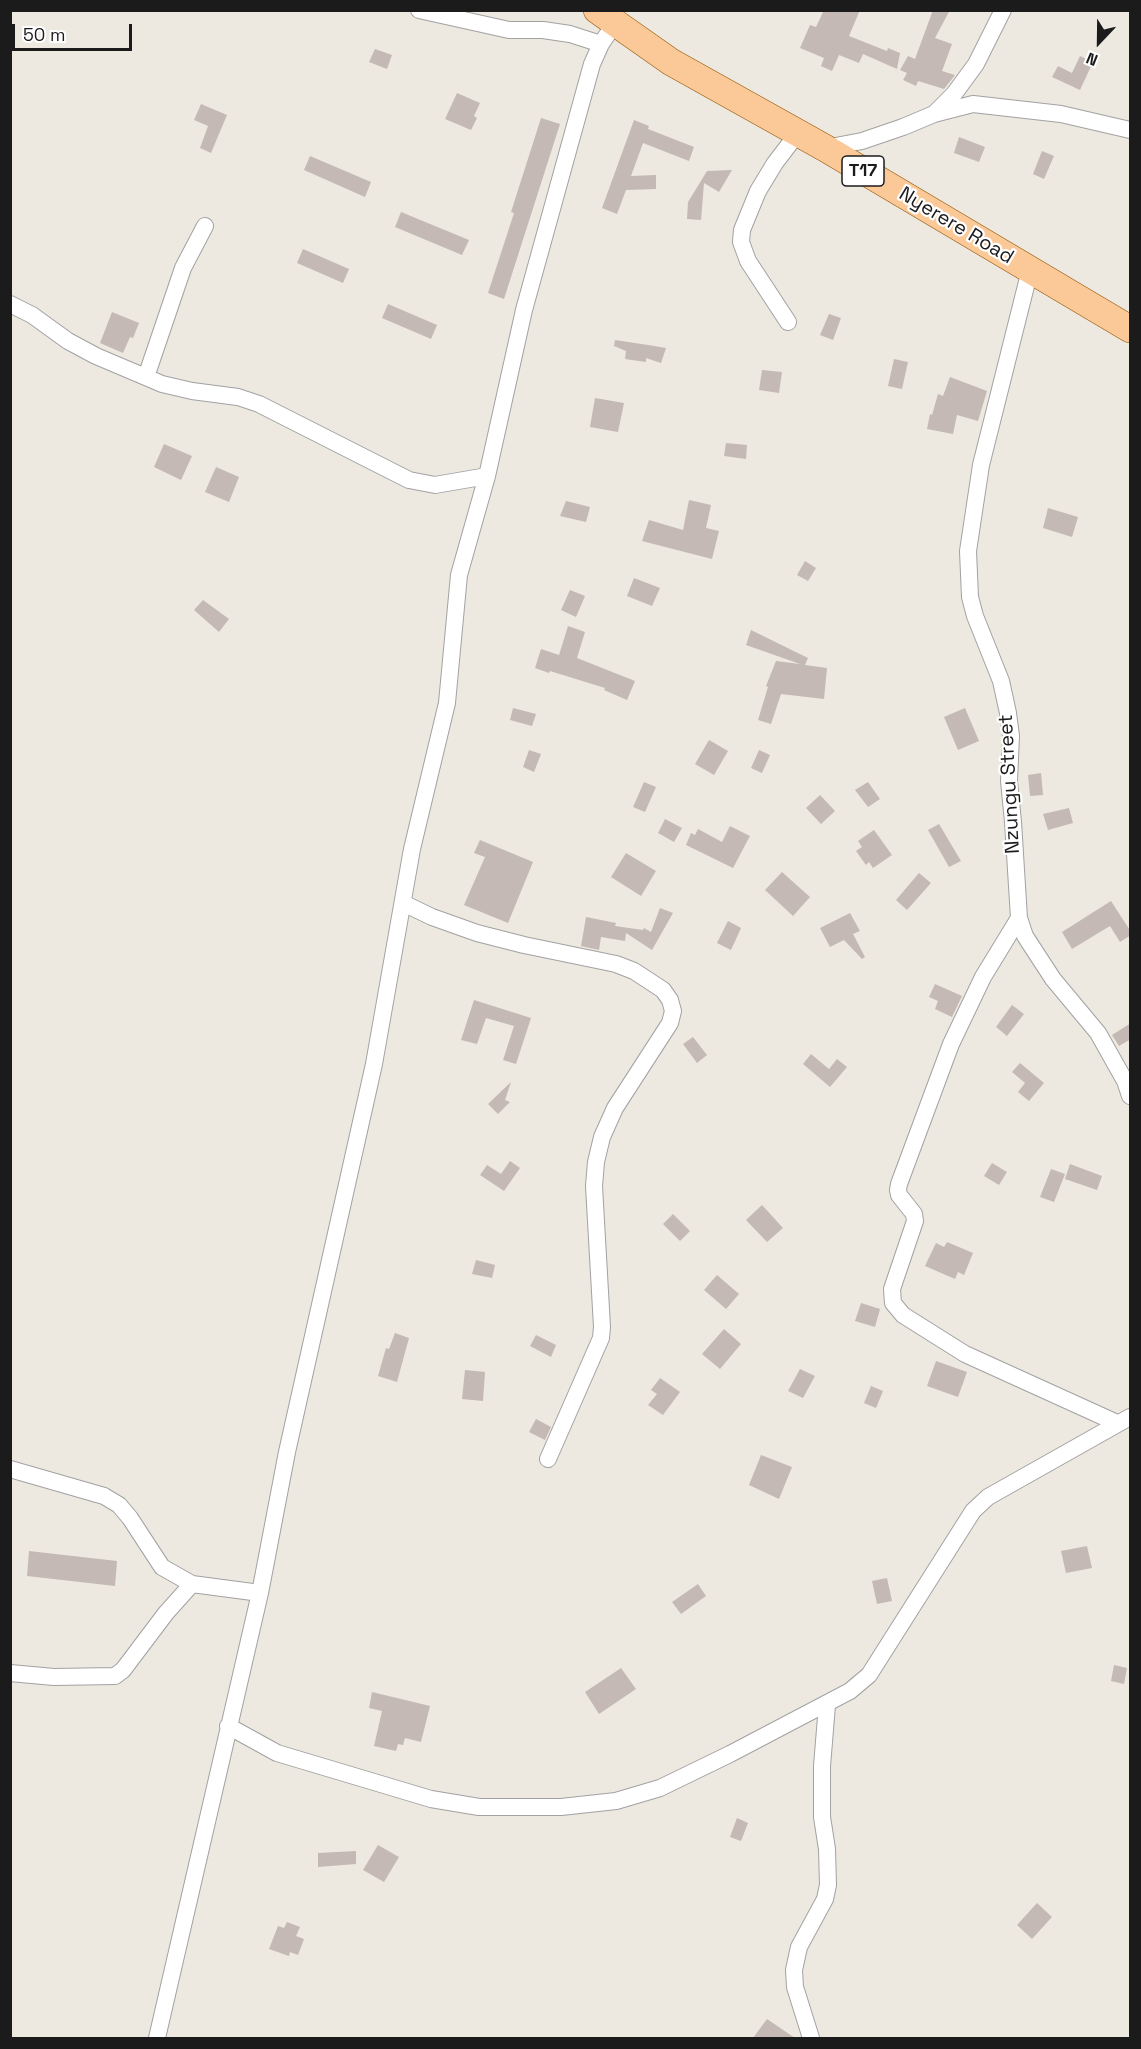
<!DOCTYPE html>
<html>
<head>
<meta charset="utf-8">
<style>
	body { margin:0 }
	#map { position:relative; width:1141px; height:2049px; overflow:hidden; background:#ede8e0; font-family:"Space Grotesk",sans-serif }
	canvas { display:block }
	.frame { position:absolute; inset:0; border:12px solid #1b1b1b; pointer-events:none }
	.north { position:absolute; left:1069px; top:12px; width:60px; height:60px; -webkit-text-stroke:4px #fff; paint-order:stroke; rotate:202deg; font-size:16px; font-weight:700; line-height:24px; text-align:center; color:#1b1b1b }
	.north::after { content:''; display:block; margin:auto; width:21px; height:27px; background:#1b1b1b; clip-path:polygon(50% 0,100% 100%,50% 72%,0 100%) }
	.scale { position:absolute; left:12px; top:24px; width:120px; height:27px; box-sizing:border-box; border:3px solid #1b1b1b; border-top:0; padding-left:8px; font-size:18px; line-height:21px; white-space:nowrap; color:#1b1b1b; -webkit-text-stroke:4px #fff; paint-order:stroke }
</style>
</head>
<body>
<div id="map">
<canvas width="1141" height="2049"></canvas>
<div class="frame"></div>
<div class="north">N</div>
<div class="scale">50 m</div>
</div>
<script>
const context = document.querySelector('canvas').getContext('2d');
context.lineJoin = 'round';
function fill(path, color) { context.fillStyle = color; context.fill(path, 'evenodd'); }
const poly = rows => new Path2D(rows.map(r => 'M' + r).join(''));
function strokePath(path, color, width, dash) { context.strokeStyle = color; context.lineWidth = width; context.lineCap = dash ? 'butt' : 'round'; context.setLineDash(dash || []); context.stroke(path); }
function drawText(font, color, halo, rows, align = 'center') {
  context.font = font + ' "Space Grotesk",sans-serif'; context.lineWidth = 4.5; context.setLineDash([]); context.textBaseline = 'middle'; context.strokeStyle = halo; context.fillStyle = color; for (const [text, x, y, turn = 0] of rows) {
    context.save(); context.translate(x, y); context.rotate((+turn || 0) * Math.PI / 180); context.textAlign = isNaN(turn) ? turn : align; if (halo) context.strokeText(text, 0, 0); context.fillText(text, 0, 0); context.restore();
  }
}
fill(poly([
	[824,10,860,10,849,36,887,51,888,48,900,53,897,69,863,54,859,63,839,55,832,71,821,66,824,58,800,48,810,25,816,27],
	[933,10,950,10,935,38,952,44,942,71,955,75,944,89,918,81,916,86,903,80,907,73,900,70,908,56,915,59],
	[375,49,392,55,387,69,369,62],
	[1080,56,1093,62,1080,90,1052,77,1058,66,1072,73],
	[457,93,480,103,474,116,477,118,471,130,445,119],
	[201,104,227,115,211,153,200,148,208,126,194,120],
	[541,118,560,124,504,299,488,293,514,213,511,212],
	[634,120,649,126,648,129,694,147,689,161,643,143,631,176,656,175,656,189,626,190,617,214,602,208],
	[959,137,985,147,979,162,954,153],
	[1042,151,1054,156,1044,179,1033,174],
	[310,156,371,182,365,197,304,170],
	[732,170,719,192,704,183,701,220,687,219,688,202,707,171],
	[401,212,469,240,462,255,395,227],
	[303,249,349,269,343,283,297,263],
	[388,304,437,325,431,339,382,318],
	[112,312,139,323,133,338,130,337,123,353,100,343],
	[829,314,841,318,833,340,820,335],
	[615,340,648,345,666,348,661,363,646,358,646,362,625,359,626,351,614,346],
	[894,359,908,362,902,389,888,386],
	[762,370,782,372,779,393,759,390],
	[950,377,987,391,978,421,957,415,953,434,927,429,930,414,932,415,938,394,943,396],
	[595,398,624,403,618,432,590,427],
	[726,443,747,445,746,459,724,456],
	[164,444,192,456,181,480,154,467],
	[216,467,239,477,229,502,205,492],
	[689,500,711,505,706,528,719,531,712,559,642,541,649,520,683,530],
	[566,501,590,507,586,522,560,516],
	[1048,508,1078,517,1072,537,1043,528],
	[805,561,816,568,808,581,797,575],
	[634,578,660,588,652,606,627,596],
	[570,590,585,596,576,617,561,610],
	[203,600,229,619,219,632,194,610],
	[568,626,585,632,577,658,635,681,627,700,604,690,605,688,550,671,549,673,535,668,541,649,559,655],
	[751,630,808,658,805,665,827,668,824,699,781,694,771,724,758,720,768,687,766,686,776,661,800,664,746,645],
	[513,708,536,714,532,726,510,720],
	[965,708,979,741,958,750,944,717],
	[709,740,728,751,714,775,695,764],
	[529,750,541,754,534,772,523,767],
	[759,750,770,755,762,773,751,768],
	[1041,773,1043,795,1030,796,1028,775],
	[644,782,656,787,645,812,633,807],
	[868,782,880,799,868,807,855,790],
	[820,795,835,811,821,824,806,808],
	[1069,808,1073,823,1048,830,1043,814],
	[665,819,682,828,674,842,658,833],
	[939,824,961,861,949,867,928,830],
	[730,826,750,836,733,868,686,845,691,833,695,835,698,829,722,842],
	[874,830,892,855,873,868,869,862,866,865,856,851,862,847,858,841],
	[480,840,533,862,508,923,464,905,485,857,474,853],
	[626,853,656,871,641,896,611,877],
	[782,872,810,897,793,916,765,890],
	[919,873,931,883,907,910,896,900],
	[1111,901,1131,932,1131,935,1120,942,1110,926,1072,949,1062,932],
	[660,908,673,913,652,950,626,933,625,941,601,937,599,950,581,946,586,917,616,923,615,926,643,930,644,928,651,932],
	[850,913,860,931,853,934,865,957,862,959,844,940,830,947,820,928],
	[728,921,741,928,731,950,717,943],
	[935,984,962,996,952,1017,935,1009,938,1001,929,997],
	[474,1000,531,1018,516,1064,503,1060,514,1026,486,1018,477,1044,461,1040],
	[1012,1005,1024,1014,1007,1036,996,1027],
	[1131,1023,1131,1039,1119,1046,1112,1035],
	[693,1037,707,1055,697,1063,683,1044],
	[811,1054,829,1069,837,1059,847,1067,830,1087,803,1064],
	[1020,1063,1044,1083,1029,1101,1018,1092,1025,1083,1012,1072],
	[511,1082,505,1100,510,1102,498,1114,488,1104],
	[510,1161,520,1168,504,1191,480,1175,487,1165,501,1174],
	[992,1163,1007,1172,999,1185,984,1176],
	[1070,1164,1102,1176,1097,1190,1065,1179],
	[1051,1169,1065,1174,1054,1202,1040,1197],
	[762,1205,783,1228,767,1242,746,1220],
	[673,1214,690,1231,680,1241,663,1224],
	[947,1242,973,1253,964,1275,958,1272,955,1279,925,1266,936,1243,944,1247],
	[476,1260,495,1265,492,1278,472,1274],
	[717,1275,739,1294,726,1309,704,1290],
	[861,1303,880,1309,875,1327,855,1321],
	[724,1329,741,1344,720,1369,702,1354],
	[395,1333,409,1338,397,1382,378,1376,386,1348,389,1349],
	[536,1335,556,1345,551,1357,530,1346],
	[936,1361,967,1372,958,1397,927,1386],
	[800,1369,815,1376,803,1398,788,1391],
	[465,1370,485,1372,483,1401,462,1399],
	[660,1378,680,1392,663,1415,648,1405,657,1394,651,1390],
	[871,1386,883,1391,876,1408,864,1403],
	[536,1419,551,1427,545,1440,529,1432],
	[761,1455,792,1467,779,1499,749,1485],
	[1087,1546,1092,1568,1066,1573,1061,1551],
	[29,1551,117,1561,115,1586,27,1576],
	[887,1578,892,1601,877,1604,872,1581],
	[698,1584,706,1596,681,1614,672,1602],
	[1114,1665,1127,1668,1124,1684,1111,1681],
	[621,1668,636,1689,599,1714,585,1692],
	[372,1692,430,1706,421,1742,405,1738,403,1745,398,1744,396,1751,374,1746,382,1711,369,1708],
	[737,1818,748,1823,741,1841,730,1837],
	[378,1845,399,1857,384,1882,363,1870],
	[356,1851,356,1864,318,1867,318,1853],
	[1037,1903,1052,1917,1032,1939,1017,1925],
	[287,1922,300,1927,296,1936,304,1939,298,1955,290,1952,289,1956,269,1949,278,1926,284,1928],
	[767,2019,795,2038,753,2038]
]), '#c4b9b4');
const street = poly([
	[419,10,509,30,543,30,570,34,601,44],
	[934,114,954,94,976,64,1003,10],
	[825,148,862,141,903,127,934,114,973,104,1061,114,1130,130],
	[1030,270,981,465,968,551,970,597,975,616,1001,681,1008,713,1011,736,1009,781,1013,822,1019,918,1025,936,1053,979,1098,1033,1125,1081,1130,1096],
	[10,304,32,315,68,341,96,356,162,384,192,391,238,397,259,404,409,480,435,485,487,476],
	[788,322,748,261,741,242,742,230,758,191,775,163,798,133],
	[146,377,183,268,205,226],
	[403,903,432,917,477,933,524,945,616,964,634,971,663,990,670,1000,673,1011,670,1023,615,1108,602,1137,596,1162,594,1186,602,1327,601,1338,548,1459],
	[1019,918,983,977,951,1044,899,1184,898,1190,899,1195,914,1214,915,1221,892,1289,893,1303,903,1315,965,1354,1117,1423],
	[10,1469,104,1496,119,1505,130,1518,162,1567,192,1584,260,1593],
	[10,1673,54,1677,115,1676,123,1670,166,1613,192,1584],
	[228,1726,277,1753,431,1799,479,1807,561,1807,616,1801,660,1788,730,1754,850,1691,869,1675,973,1511,988,1497,1130,1417],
	[157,2038,260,1593,287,1452,374,1064,412,849,447,703,459,575,487,476,524,310,592,64,601,44,615,23],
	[811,2038,795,1987,794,1970,799,1947,825,1899,828,1885,827,1849,822,1817,822,1766,827,1705]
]);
const primary = poly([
	[597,10,671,62,825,148,1130,329]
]);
strokePath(street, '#a2a2a2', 18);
strokePath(primary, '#915601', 28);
strokePath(street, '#fff', 16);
strokePath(primary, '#fbc897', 27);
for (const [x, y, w] of [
	[863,171,42]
]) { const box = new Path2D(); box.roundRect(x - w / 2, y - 15, w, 30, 4.5); context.fillStyle = '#fff'; context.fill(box); strokePath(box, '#1b1b1b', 1.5); }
drawText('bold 18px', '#1b1b1b', null, [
	["T17",863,171]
]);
drawText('20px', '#1b1b1b', '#fff', [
	["Nyerere Road",956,226,31],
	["Nzungu Street",1010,784,-93]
]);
</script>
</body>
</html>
